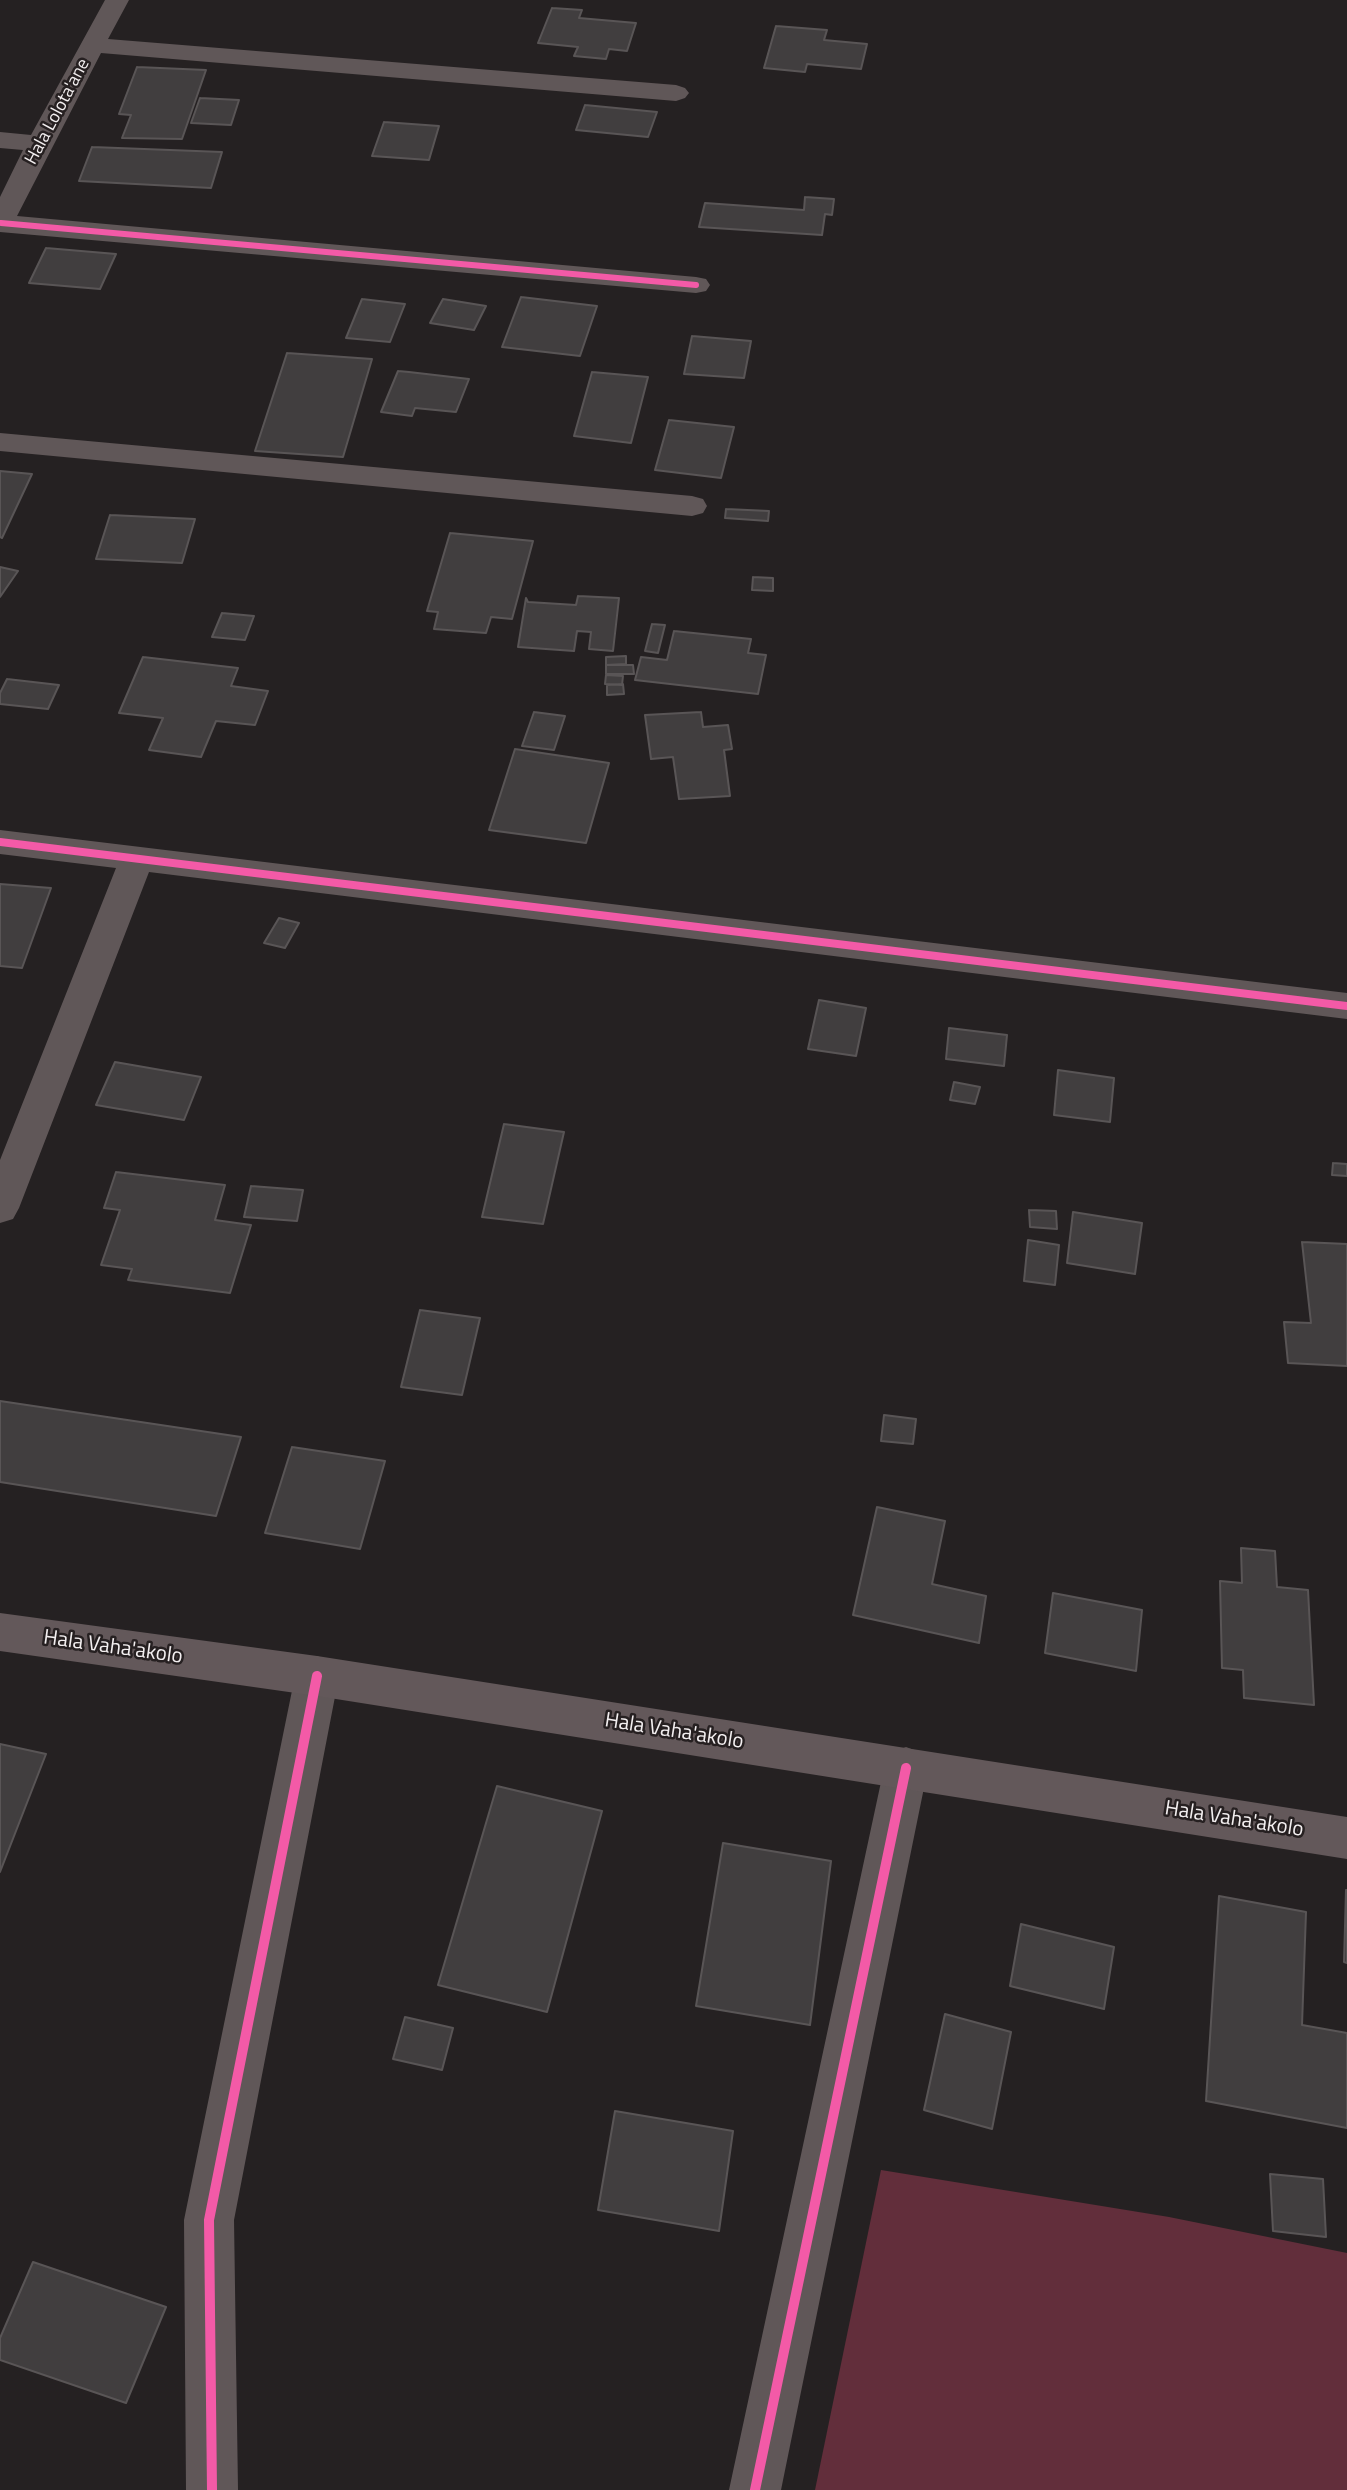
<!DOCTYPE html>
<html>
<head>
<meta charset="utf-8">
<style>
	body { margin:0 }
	canvas { display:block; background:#252122 }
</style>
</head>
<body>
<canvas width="1347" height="2490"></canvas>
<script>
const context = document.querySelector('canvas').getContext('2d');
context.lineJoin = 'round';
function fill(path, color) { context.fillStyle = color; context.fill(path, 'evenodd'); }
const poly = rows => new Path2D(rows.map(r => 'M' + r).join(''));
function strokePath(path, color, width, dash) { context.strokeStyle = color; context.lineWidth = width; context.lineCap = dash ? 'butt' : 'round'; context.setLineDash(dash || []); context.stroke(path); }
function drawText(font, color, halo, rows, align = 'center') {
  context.font = font + ' "Titillium Web",sans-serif'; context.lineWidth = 5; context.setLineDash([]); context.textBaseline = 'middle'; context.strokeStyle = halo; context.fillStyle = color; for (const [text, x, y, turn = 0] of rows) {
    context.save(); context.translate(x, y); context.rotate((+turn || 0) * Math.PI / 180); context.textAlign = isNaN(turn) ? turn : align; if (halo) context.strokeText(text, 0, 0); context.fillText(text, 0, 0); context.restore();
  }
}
fill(poly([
	[881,2170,1169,2217,1347,2253,1347,2490,815,2490]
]), '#622e3b');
const building = poly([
	[552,8,582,10,579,18,636,23,627,51,609,49,606,59,574,56,578,47,538,43,552,8],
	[776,26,827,30,824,40,867,44,861,69,807,64,805,72,764,68,776,26],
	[137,67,206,70,182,139,122,138,131,115,119,114,137,67],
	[200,98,239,100,231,125,191,123,200,98],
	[585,105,657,112,648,137,576,130,585,105],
	[384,122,439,126,429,160,372,156,384,122],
	[92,147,222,152,211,188,79,181,92,147],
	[805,197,834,199,832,215,825,214,822,235,699,227,705,203,804,210,805,197],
	[46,248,116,254,100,289,29,283,46,248],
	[521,297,597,306,580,356,502,347,521,297],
	[362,299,405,304,390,342,346,338,362,299],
	[443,299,486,306,474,330,430,323,443,299],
	[692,336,751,341,744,378,684,374,692,336],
	[287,353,372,359,343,457,255,451,287,353],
	[398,371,409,372,469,379,456,412,415,408,412,416,381,412,398,371],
	[592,372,648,377,631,443,574,436,592,372],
	[669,420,734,427,721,478,655,470,669,420],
	[0,471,32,474,2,538,0,537,0,471],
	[726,509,769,511,768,521,725,518,726,509],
	[110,515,195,519,182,563,96,559,110,515],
	[450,533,533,541,512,619,491,617,486,633,434,629,438,612,427,611,450,533],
	[0,567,18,571,0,597,0,567],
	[753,577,773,578,773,591,752,590,753,577],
	[578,596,619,598,613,651,589,649,591,632,577,631,574,651,518,647,526,598,528,602,576,605,578,596],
	[222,613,254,616,245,640,212,637,222,613],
	[652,624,665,625,658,653,645,651,652,624],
	[674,631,751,639,748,653,766,655,758,694,635,680,641,657,667,660,674,631],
	[626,656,626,664,606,665,606,657,626,656],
	[143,657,238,668,231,686,268,691,255,725,216,721,201,757,149,750,163,718,119,713,143,657],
	[606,665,633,665,634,674,606,674,606,665],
	[606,675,623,676,622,685,605,684,606,675],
	[7,679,59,685,48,709,0,704,0,693,7,679],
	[623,684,624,694,607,695,607,685,623,684],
	[534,712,565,716,554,750,522,746,534,712],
	[701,712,703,727,728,725,732,749,724,750,730,796,679,799,673,757,651,759,645,715,701,712],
	[515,749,609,763,586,843,489,830,515,749],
	[0,884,51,888,22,968,0,966,0,884],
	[279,918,299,923,285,948,264,943,279,918],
	[819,1000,866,1008,856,1056,808,1049,819,1000],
	[949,1028,1007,1035,1004,1066,946,1059,949,1028],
	[115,1062,201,1077,184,1120,96,1105,115,1062],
	[1058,1070,1114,1078,1110,1122,1054,1115,1058,1070],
	[954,1082,980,1087,975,1104,950,1100,954,1082],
	[504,1124,564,1132,543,1224,482,1217,504,1124],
	[1333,1163,1347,1164,1347,1176,1332,1175,1333,1163],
	[116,1172,225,1185,215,1220,251,1225,230,1293,128,1280,132,1269,101,1265,120,1210,104,1208,116,1172],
	[251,1186,303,1190,297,1221,244,1217,251,1186],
	[1029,1210,1056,1211,1057,1229,1030,1227,1029,1210],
	[1073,1212,1142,1223,1135,1274,1067,1263,1073,1212],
	[1028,1240,1059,1245,1055,1285,1024,1281,1028,1240],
	[1302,1242,1347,1244,1347,1366,1288,1363,1284,1322,1311,1323,1302,1242],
	[420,1310,480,1318,462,1395,401,1387,420,1310],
	[0,1401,241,1437,216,1516,0,1482,0,1401],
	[884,1415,916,1419,913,1444,881,1441,884,1415],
	[292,1447,385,1461,360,1549,265,1533,292,1447],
	[877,1507,945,1521,932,1584,986,1596,979,1643,853,1615,877,1507],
	[1241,1548,1275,1551,1277,1587,1308,1590,1314,1705,1244,1698,1243,1670,1222,1668,1220,1581,1242,1583,1241,1548],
	[1053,1593,1142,1610,1136,1671,1045,1653,1053,1593],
	[0,1744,46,1754,0,1872,0,1744],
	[497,1786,602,1811,547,2012,438,1985,497,1786],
	[723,1843,831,1861,810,2025,696,2006,723,1843],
	[1346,1890,1347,1890,1347,1963,1344,1962,1346,1890],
	[1219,1896,1306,1912,1302,2025,1347,2033,1347,2128,1206,2101,1219,1896],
	[1021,1924,1114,1947,1104,2009,1010,1986,1021,1924],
	[945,2014,1011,2032,992,2129,924,2110,945,2014],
	[405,2017,453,2028,442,2070,393,2059,405,2017],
	[615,2111,733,2131,719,2231,598,2210,615,2111],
	[1270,2174,1323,2179,1326,2237,1273,2231,1270,2174],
	[33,2262,166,2307,126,2403,0,2360,0,2338,33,2262]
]);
fill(building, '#413e3f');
strokePath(building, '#595556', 2);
fill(poly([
	[105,0,129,0,108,39,676,85,685,88,689,93,685,98,676,101,101,53,17,216,696,277,706,279,710,285,706,291,696,293,0,232,0,197,23,150,0,148,0,132,31,135,105,0],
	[0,433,692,496,703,499,707,506,703,513,692,516,0,451,0,433],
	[0,830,1347,993,1347,1019,149,872,19,1208,13,1219,0,1223,0,1160,116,868,0,854,0,830],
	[317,1656,332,1662,339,1676,234,2220,238,2490,186,2490,184,2220,295,1676,302,1662,317,1656],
	[906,1747,922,1753,928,1768,781,2490,729,2490,884,1768,890,1753,906,1747]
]), '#605758');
fill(poly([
	[0,1613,317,1656,1347,1817,1347,1859,317,1696,0,1651,0,1613]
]), '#63585a');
strokePath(poly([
	[1,223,696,285]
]), '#f35aa7', 6);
strokePath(poly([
	[0,842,1347,1006]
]), '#f35aa7', 8);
strokePath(poly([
	[212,2490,209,2220,317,1676],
	[755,2490,906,1768]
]), '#f35aa7', 10);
drawText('18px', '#f3eff0', '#262021', [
	["Hala Lolota'ane",58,112,-62]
]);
drawText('21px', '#f3eff0', '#262021', [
	["Hala Vaha'akolo",113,1648,8],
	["Hala Vaha'akolo",674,1732,9],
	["Hala Vaha'akolo",1234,1820,9]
]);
</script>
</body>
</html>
